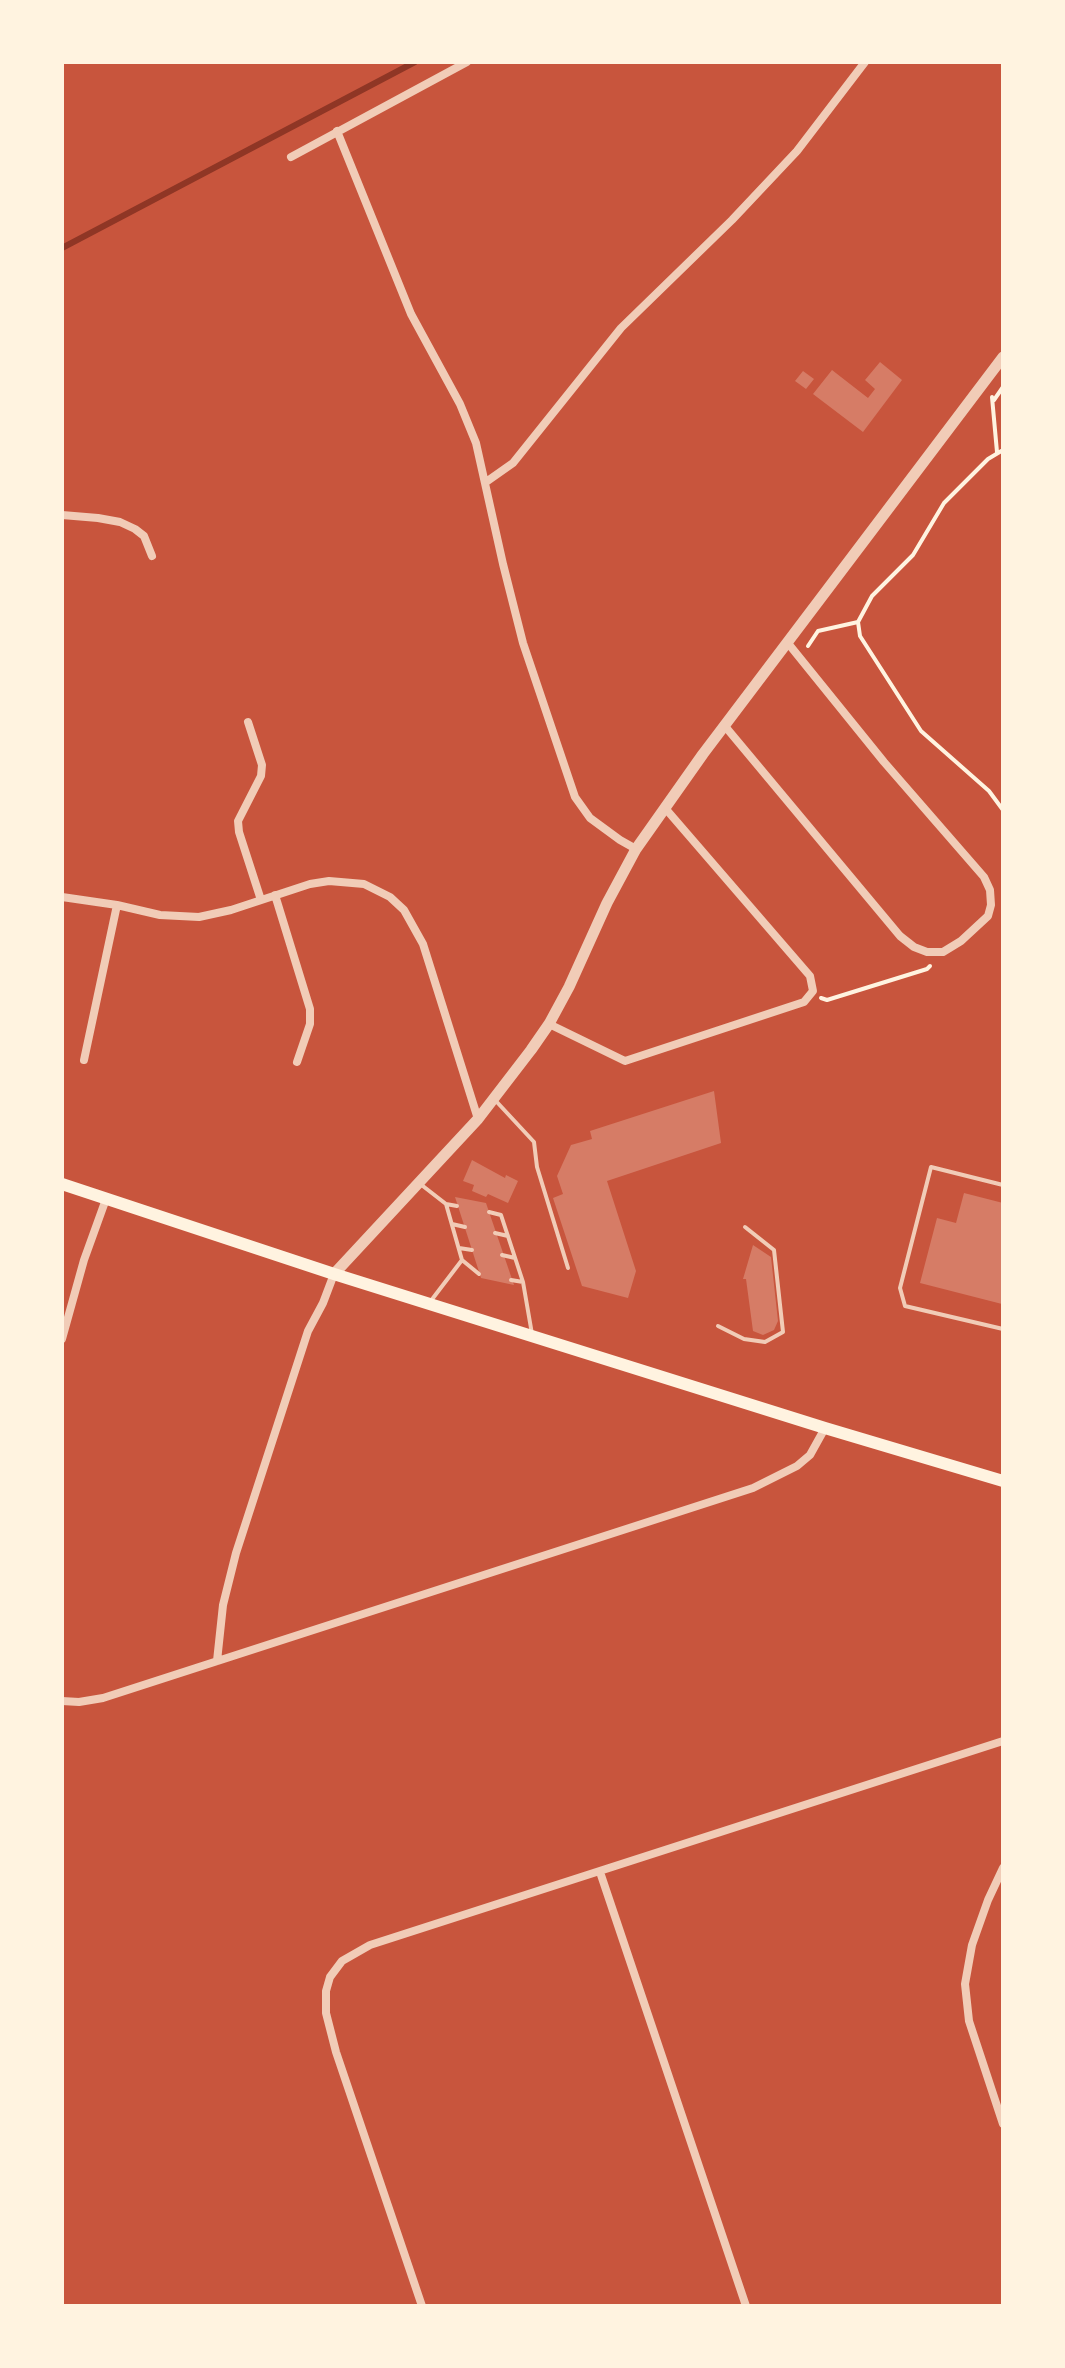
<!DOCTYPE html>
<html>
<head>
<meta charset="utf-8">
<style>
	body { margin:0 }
	#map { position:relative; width:1065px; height:2368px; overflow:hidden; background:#c8553d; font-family:Figtree,sans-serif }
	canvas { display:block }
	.frame { position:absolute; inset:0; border:64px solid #fff3e0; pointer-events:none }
</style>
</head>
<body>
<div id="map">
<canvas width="1065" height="2368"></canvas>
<div class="frame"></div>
</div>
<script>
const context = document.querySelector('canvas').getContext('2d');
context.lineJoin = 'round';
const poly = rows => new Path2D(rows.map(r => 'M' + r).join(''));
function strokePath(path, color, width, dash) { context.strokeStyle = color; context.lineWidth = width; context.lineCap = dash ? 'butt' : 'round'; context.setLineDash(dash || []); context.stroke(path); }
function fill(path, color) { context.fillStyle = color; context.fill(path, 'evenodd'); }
strokePath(poly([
	[62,248,415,62]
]), '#8f3625', 6);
fill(poly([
	[880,362,902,380,863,432,813,394,832,370,868,398,875,389,865,380],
	[803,371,814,379,806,389,795,381],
	[714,1091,721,1143,607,1181,636,1271,628,1298,582,1286,553,1198,563,1194,557,1176,571,1145,592,1139,590,1131],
	[472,1160,505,1178,506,1175,518,1181,508,1203,488,1194,486,1197,472,1191,474,1185,463,1181],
	[964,1193,1003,1203,1002,1304,920,1283,937,1218,956,1223],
	[455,1197,486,1203,514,1285,481,1278],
	[753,1245,771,1257,778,1321,774,1330,763,1335,753,1331,746,1279,743,1279]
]), '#d67c66');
strokePath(poly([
	[992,397,997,452],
	[994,400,1003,387],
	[858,622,872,596,913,555,944,503,988,459,1003,450],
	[808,646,818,631,858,622,860,636,921,731,989,791,1003,810],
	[821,998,827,1000,927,969,930,966]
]), '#fff3e0', 4);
strokePath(poly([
	[495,1100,534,1142,537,1167,568,1268],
	[419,1183,446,1204,457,1206],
	[1003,1185,931,1167,900,1288,905,1306,1003,1329],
	[489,1212,501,1215,523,1282,532,1334],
	[452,1224,465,1227],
	[495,1233,508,1236],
	[459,1248,472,1250],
	[502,1255,515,1258],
	[462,1260,479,1274],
	[511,1280,523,1282],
	[430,1302,462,1260,446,1204],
	[718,1326,744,1339,765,1342,783,1332,774,1250,745,1227]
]), '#f1ccb7', 4);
strokePath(poly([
	[337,131,411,314,460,404,476,443,503,564,523,643,575,797,590,818,620,840,636,849],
	[291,157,467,62],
	[486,482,513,463,621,328,732,220,797,151,865,62],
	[62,515,98,518,120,522,135,529,144,536,152,556],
	[248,722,262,765,261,776,238,821,239,832,261,900],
	[724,725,900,936,914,947,927,952,943,952,961,941,988,916,991,905,990,890,984,877,884,762,787,642],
	[275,895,310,1009,310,1024,297,1062],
	[62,897,117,905,160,915,199,917,231,910,310,884,329,881,364,884,390,897,404,910,423,944,478,1119],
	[549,1024,625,1061,804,1002,813,991,810,976,665,808],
	[84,1060,117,905],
	[62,1339,84,1260,106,1199],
	[217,1661,223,1605,236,1553,308,1331,323,1303,334,1274],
	[62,1701,79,1702,103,1698,753,1488,797,1466,810,1455,825,1428],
	[1003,1868,988,1900,972,1945,965,1984,969,2021,1003,2124],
	[600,1872,746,2306],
	[422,2306,336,2052,326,2013,326,1991,330,1977,342,1961,370,1945,1003,1741]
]), '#f1ccb7', 8);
strokePath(poly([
	[334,1274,478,1119,531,1050,549,1024,569,987,607,903,636,849,703,754,1003,357]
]), '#f1ccb7', 11);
strokePath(poly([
	[62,1184,334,1274,825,1428,1003,1481]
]), '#fff3e0', 12);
</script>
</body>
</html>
